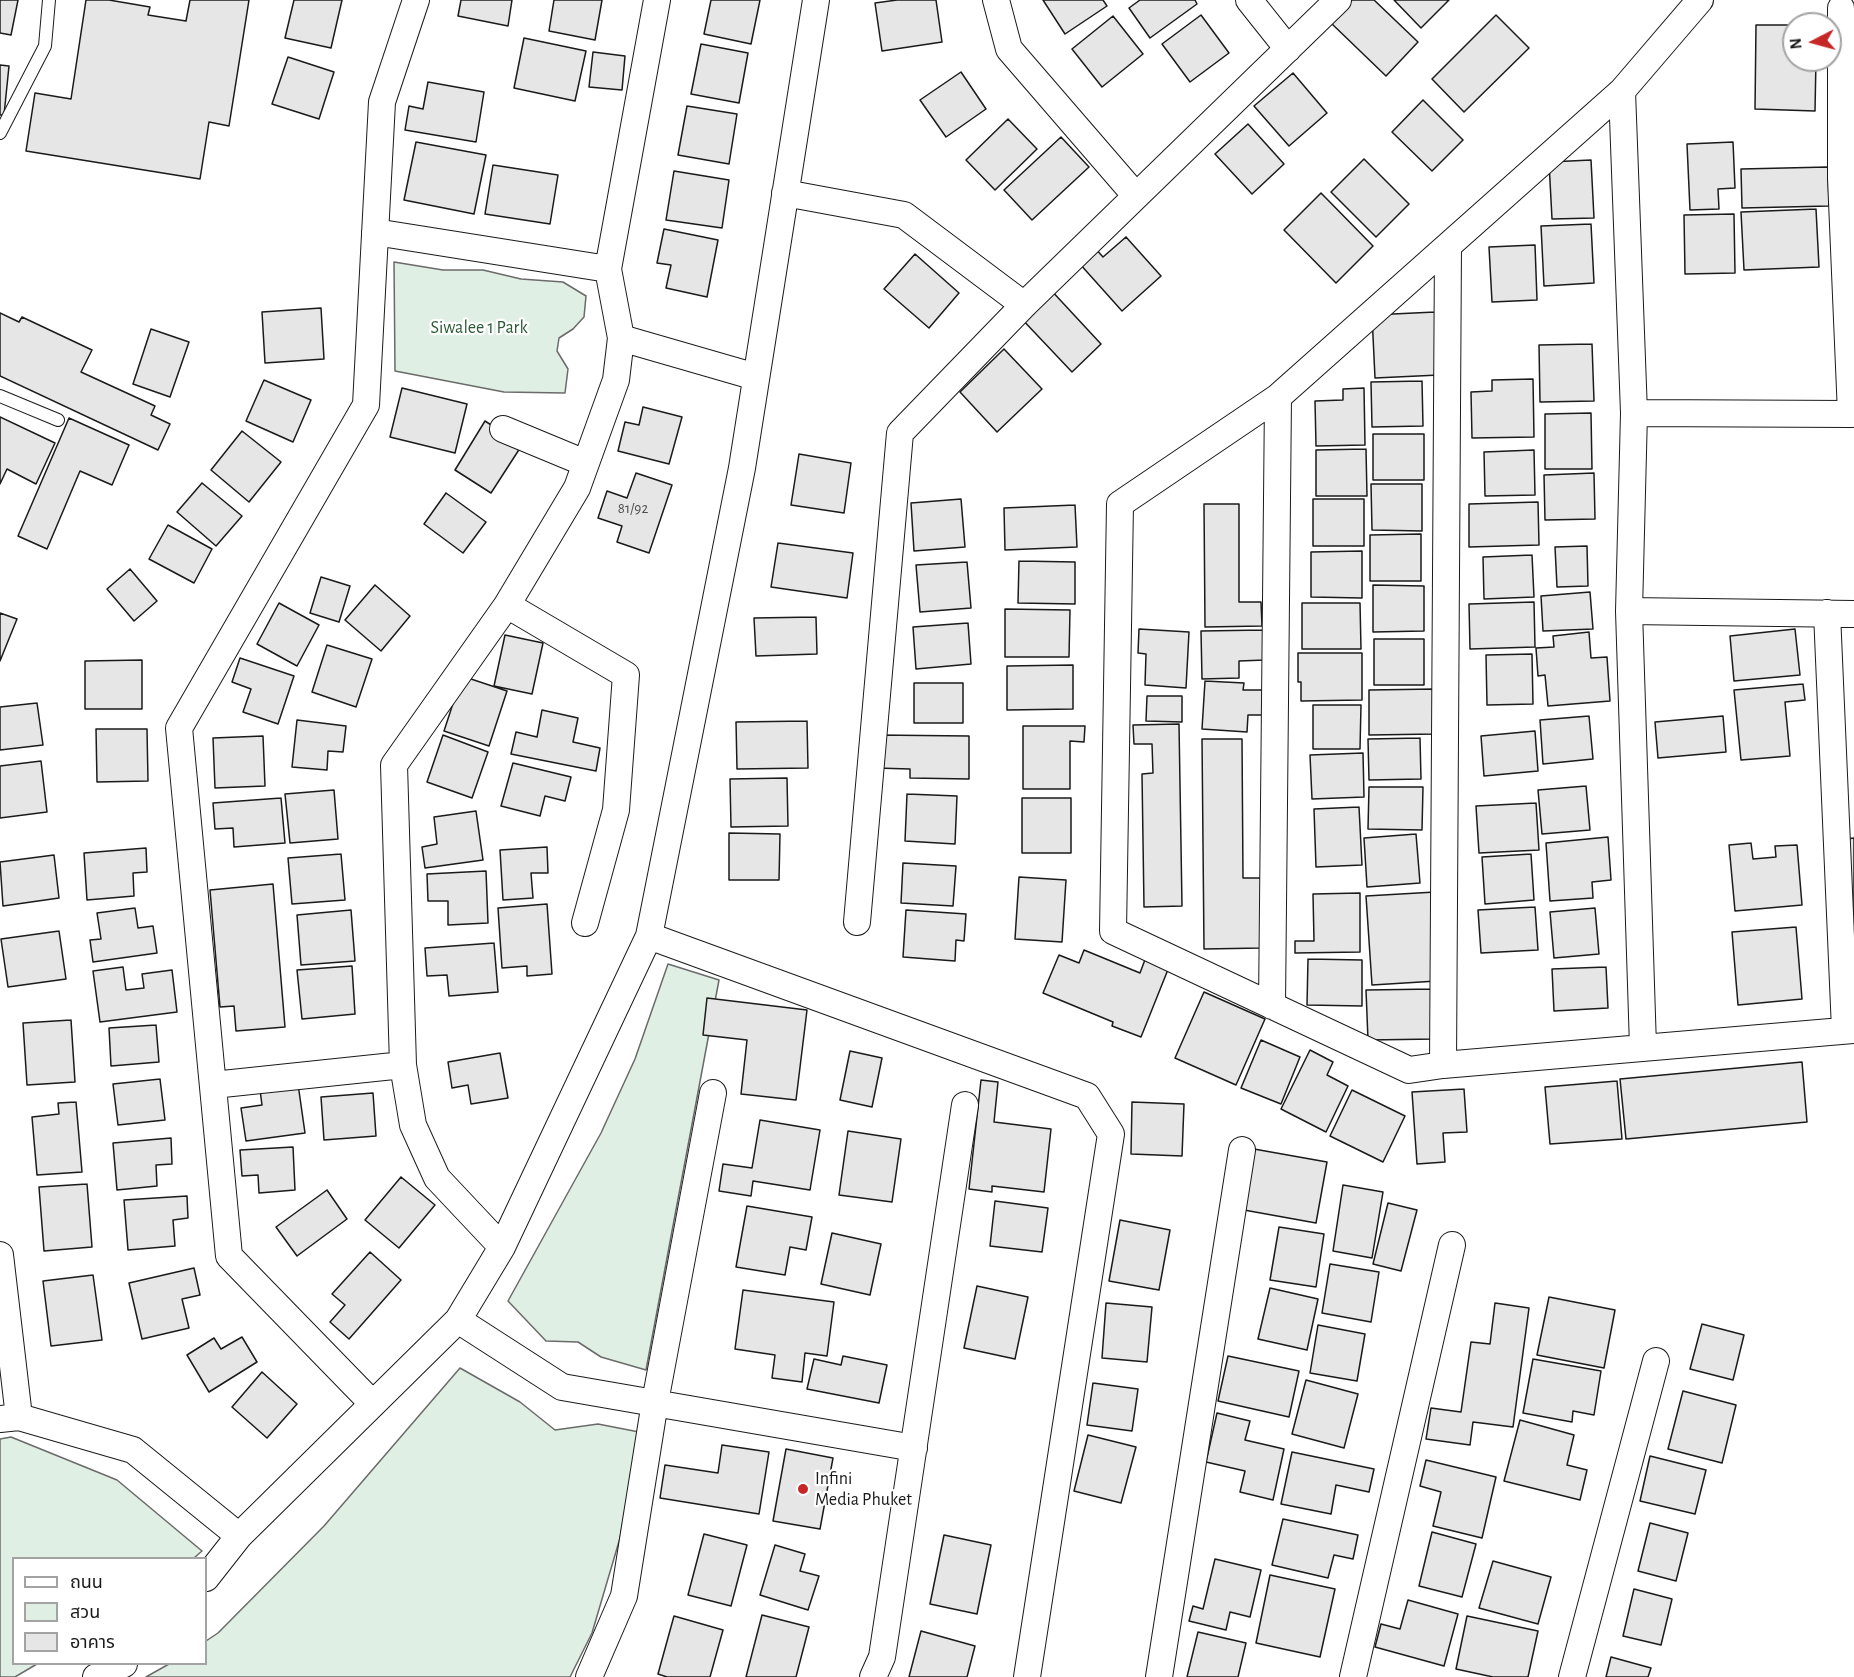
<!DOCTYPE html>
<html>
<head>
<meta charset="utf-8">
<style>
	body { margin:0 }
	#map { position:relative; width:1854px; height:1677px; overflow:hidden; background:#fff; font-family:"Alegreya Sans","Noto Sans Thai",sans-serif }
	canvas { display:block }
	.legend { position:absolute; left:12px; top:1557px; width:195px; height:108px; box-sizing:border-box; background:#fff; border:2px solid #a3a3a3; margin:0; padding:8px 10px; list-style:none; font-size:18px; color:#1a1a1a }
	.legend li { display:flex; align-items:center; gap:12px; height:30px }
	.legend b { width:30px; border:2px solid #a3a3a3 }
	.north { position:absolute; left:1782px; top:12px; width:60px; height:60px; box-sizing:border-box; background:#fff; border:2px solid #a3a3a3; border-radius:50%; rotate:264deg; font-size:16px; font-weight:700; line-height:24px; text-align:center; color:#1a1a1a }
	.north::after { content:''; display:block; margin:auto; width:21px; height:27px; background:#c62828; clip-path:polygon(50% 0,100% 100%,50% 72%,0 100%) }
</style>
</head>
<body>
<div id="map">
<canvas width="1854" height="1677"></canvas>
<ul class="legend">
<li><b style="height:8px;background:#fff"></b>ถนน</li>
<li><b style="height:16px;background:#e0efe3"></b>สวน</li>
<li><b style="height:16px;background:#e6e6e6"></b>อาคาร</li>
</ul>
<div class="north">N</div>
</div>
<script>
const context = document.querySelector('canvas').getContext('2d');
context.lineJoin = 'round';
function fill(path, color) { context.fillStyle = color; context.fill(path, 'evenodd'); }
const poly = rows => new Path2D(rows.map(r => 'M' + r).join(''));
function strokePath(path, color, width, dash) { context.strokeStyle = color; context.lineWidth = width; context.lineCap = dash ? 'butt' : 'round'; context.setLineDash(dash || []); context.stroke(path); }
function drawText(font, color, halo, rows, align = 'center') {
  context.font = font + ' "Alegreya Sans",sans-serif'; context.lineWidth = 4.5; context.setLineDash([]); context.textBaseline = 'middle'; context.strokeStyle = halo; context.fillStyle = color; for (const [text, x, y, turn = 0] of rows) {
    context.save(); context.translate(x, y); context.rotate((+turn || 0) * Math.PI / 180); context.textAlign = isNaN(turn) ? turn : align; if (halo) context.strokeText(text, 0, 0); context.fillText(text, 0, 0); context.restore();
  }
}
const green = poly([
	[394,262,443,270,483,270,521,279,563,282,586,296,584,317,573,329,559,338,557,351,568,369,565,393,504,392,395,371,394,262],
	[668,964,719,980,646,1370,601,1357,578,1342,546,1341,508,1301,601,1133,635,1059,668,964],
	[460,1368,520,1402,555,1430,598,1424,639,1432,620,1538,592,1633,570,1677,146,1677,169,1664,206,1664,206,1641,218,1633,324,1526,460,1368],
	[11,1437,117,1480,202,1551,194,1558,14,1558,14,1664,37,1664,15,1677,0,1677,0,1439,11,1437]
]);
fill(green, '#e0efe3');
strokePath(green, '#6a6a6a', 1.5);
const building = poly([
	[0,0,18,0,11,35,0,33,0,0],
	[86,0,109,0,150,7,148,15,186,21,190,0,249,0,229,126,209,122,200,179,26,151,35,93,71,99,86,0],
	[294,0,342,0,331,48,285,38,294,0],
	[461,0,512,0,508,26,458,16,461,0],
	[554,0,602,0,595,40,549,31,554,0],
	[711,0,760,0,751,44,704,34,711,0],
	[897,0,936,0,942,42,882,51,875,3,897,0],
	[1043,0,1103,0,1107,6,1065,34,1043,0],
	[1140,0,1195,0,1197,4,1150,38,1129,8,1140,0],
	[1352,0,1374,0,1418,42,1386,76,1331,23,1352,0],
	[1394,0,1449,0,1421,28,1394,0],
	[1201,15,1229,53,1190,82,1162,44,1201,15],
	[1496,15,1529,48,1464,112,1432,79,1496,15],
	[1113,16,1143,54,1102,87,1072,49,1113,16],
	[1756,25,1794,25,1794,60,1816,60,1815,111,1755,109,1756,25],
	[524,38,586,51,575,101,514,88,524,38],
	[701,44,748,53,739,103,691,94,701,44],
	[593,52,625,56,622,90,589,87,593,52],
	[288,57,334,72,319,119,272,104,288,57],
	[0,65,9,66,4,115,0,115,0,65],
	[961,72,986,109,946,137,920,100,961,72],
	[1293,73,1327,113,1289,146,1254,106,1293,73],
	[428,82,484,92,476,142,405,130,409,106,423,109,428,82],
	[1423,100,1463,140,1432,171,1392,132,1423,100],
	[687,106,737,114,729,164,678,155,687,106],
	[1008,119,1037,149,995,190,966,160,1008,119],
	[1248,124,1284,164,1252,194,1215,154,1248,124],
	[1061,137,1089,167,1032,220,1004,190,1061,137],
	[416,142,486,155,474,214,404,200,416,142],
	[1733,142,1735,188,1718,189,1719,209,1690,210,1687,144,1733,142],
	[1364,159,1409,204,1376,237,1331,192,1364,159],
	[1591,160,1594,218,1552,219,1549,162,1591,160],
	[493,165,558,175,550,224,485,214,493,165],
	[1828,167,1829,206,1742,208,1741,169,1828,167],
	[674,171,729,180,722,228,666,220,674,171],
	[1321,193,1373,246,1336,283,1284,230,1321,193],
	[1816,209,1819,267,1744,270,1741,212,1816,209],
	[1734,214,1735,273,1685,274,1684,215,1734,214],
	[1591,224,1594,283,1544,286,1541,226,1591,224],
	[664,229,718,240,707,297,666,288,671,265,657,263,664,229],
	[1126,237,1161,276,1122,311,1079,263,1095,248,1103,257,1126,237],
	[1535,245,1537,300,1492,302,1489,247,1535,245],
	[915,254,959,293,929,328,884,289,915,254],
	[1049,288,1101,344,1072,372,1019,316,1049,288],
	[321,308,324,359,265,363,262,312,321,308],
	[1435,312,1439,375,1375,378,1372,315,1435,312],
	[0,313,19,322,22,317,92,350,81,372,155,406,151,415,170,424,158,450,0,376,0,313],
	[151,329,189,342,170,397,133,384,151,329],
	[1592,344,1594,401,1540,402,1539,345,1592,344],
	[1004,349,1042,389,997,432,960,392,1004,349],
	[1533,379,1534,437,1472,438,1471,392,1492,391,1492,380,1533,379],
	[264,380,311,400,293,442,246,421,264,380],
	[1422,381,1423,426,1372,427,1371,382,1422,381],
	[402,388,467,404,455,453,390,437,402,388],
	[1364,388,1365,445,1316,446,1315,401,1343,400,1343,389,1364,388],
	[643,407,682,417,669,464,618,451,625,422,639,425,643,407],
	[1591,413,1592,469,1545,469,1545,414,1591,413],
	[0,417,55,443,36,484,7,469,0,484,0,417],
	[69,418,129,445,112,485,80,471,47,549,18,536,69,418],
	[485,421,522,445,491,493,455,470,485,421],
	[242,431,281,462,249,502,211,470,242,431],
	[1373,434,1424,434,1424,480,1373,480,1373,434],
	[1366,449,1367,496,1316,496,1316,450,1366,449],
	[1534,450,1535,495,1485,496,1484,452,1534,450],
	[799,454,851,463,844,513,791,505,799,454],
	[636,473,672,485,649,553,617,542,622,526,598,518,607,491,627,498,636,473],
	[1594,473,1595,519,1545,520,1544,475,1594,473],
	[202,483,242,516,216,546,177,512,202,483],
	[1371,484,1422,484,1422,531,1372,530,1371,484],
	[446,493,486,522,463,553,424,524,446,493],
	[961,499,965,547,914,551,911,503,961,499],
	[1313,499,1364,499,1364,546,1313,546,1313,499],
	[1538,502,1539,545,1469,547,1469,504,1538,502],
	[1204,504,1239,504,1239,602,1261,602,1262,626,1205,627,1204,504],
	[1075,505,1077,547,1005,550,1004,508,1075,505],
	[168,525,212,549,194,583,149,559,168,525],
	[1421,534,1421,581,1370,581,1370,535,1421,534],
	[778,543,853,553,847,598,771,587,778,543],
	[1587,546,1588,586,1557,587,1555,547,1587,546],
	[1362,551,1362,598,1311,597,1311,552,1362,551],
	[1532,555,1534,597,1484,599,1483,557,1532,555],
	[1019,561,1075,562,1075,604,1018,603,1019,561],
	[967,562,971,608,920,612,916,565,967,562],
	[130,569,157,601,134,621,107,589,130,569],
	[321,577,350,586,339,622,310,613,321,577],
	[375,585,410,616,381,651,345,620,375,585],
	[1373,585,1424,586,1424,631,1373,632,1373,585],
	[1590,592,1593,629,1543,631,1541,596,1590,592],
	[1534,602,1535,647,1470,649,1469,604,1534,602],
	[279,603,319,625,297,666,257,644,279,603],
	[1302,603,1360,603,1361,649,1302,649,1302,603],
	[1005,609,1070,610,1069,657,1005,657,1005,609],
	[0,613,17,619,0,661,0,613],
	[816,617,817,654,756,656,754,618,816,617],
	[968,623,971,664,916,669,913,627,968,623],
	[1139,629,1189,632,1186,688,1145,685,1146,654,1138,653,1139,629],
	[1795,629,1800,675,1734,681,1730,636,1795,629],
	[1264,630,1265,660,1239,661,1239,678,1202,679,1201,631,1264,630],
	[1589,632,1591,658,1607,657,1610,701,1548,706,1545,675,1538,676,1536,648,1554,647,1553,636,1589,632],
	[505,635,543,643,532,694,494,686,505,635],
	[1374,639,1424,639,1424,685,1374,685,1374,639],
	[327,645,372,659,356,707,312,692,327,645],
	[1298,653,1362,653,1362,700,1301,701,1301,682,1298,682,1298,653],
	[1532,654,1533,704,1487,705,1486,655,1532,654],
	[240,658,294,676,278,724,243,712,251,689,232,682,240,658],
	[142,660,142,709,85,709,85,661,142,660],
	[1073,665,1073,709,1007,710,1007,666,1073,665],
	[462,676,507,691,489,746,444,731,462,676],
	[1205,681,1244,683,1243,690,1266,690,1265,715,1248,715,1247,732,1202,729,1205,681],
	[914,683,963,683,963,723,914,723,914,683],
	[1803,684,1805,700,1785,702,1790,756,1741,760,1734,690,1803,684],
	[1436,689,1436,734,1369,735,1369,690,1436,689],
	[1147,696,1182,696,1182,722,1146,721,1147,696],
	[37,703,43,745,0,750,0,707,37,703],
	[1313,705,1361,705,1360,749,1313,749,1313,705],
	[542,710,578,718,573,742,600,748,596,771,511,754,516,732,537,737,542,710],
	[1589,716,1593,759,1543,764,1540,720,1589,716],
	[1723,716,1726,752,1658,758,1655,722,1723,716],
	[297,720,346,726,343,752,328,751,327,770,292,767,297,720],
	[807,721,808,768,737,769,736,722,807,721],
	[1179,724,1182,906,1144,907,1142,774,1153,773,1152,744,1134,744,1133,725,1179,724],
	[1023,726,1085,726,1084,742,1070,741,1070,789,1023,789,1023,726],
	[96,729,147,729,148,781,97,782,96,729],
	[1535,731,1538,771,1484,776,1481,736,1535,731],
	[443,735,488,752,472,798,427,782,443,735],
	[876,735,969,736,969,779,910,778,910,769,876,768,876,735],
	[263,736,265,786,215,788,213,738,263,736],
	[1420,738,1421,779,1369,780,1368,739,1420,738],
	[1202,739,1242,739,1243,878,1262,878,1262,948,1204,949,1202,739],
	[1363,753,1364,797,1312,799,1310,755,1363,753],
	[41,761,47,812,0,818,0,766,41,761],
	[513,763,571,777,565,801,545,796,540,816,501,806,513,763],
	[787,778,788,826,731,827,730,779,787,778],
	[1586,786,1590,830,1542,834,1538,790,1586,786],
	[1369,787,1423,787,1422,830,1368,829,1369,787],
	[334,790,338,839,290,843,285,794,334,790],
	[907,794,957,796,955,844,905,841,907,794],
	[281,798,285,843,234,847,233,828,215,829,213,803,281,798],
	[1022,798,1071,798,1071,853,1022,853,1022,798],
	[1536,803,1539,850,1479,853,1476,806,1536,803],
	[1359,807,1362,865,1316,867,1314,809,1359,807],
	[476,811,483,860,425,868,422,847,437,844,434,817,476,811],
	[729,833,780,834,779,880,729,880,729,833],
	[1416,834,1420,883,1367,887,1364,838,1416,834],
	[1608,837,1611,880,1592,882,1593,898,1550,901,1546,843,1608,837],
	[1854,838,1854,912,1851,912,1847,839,1854,838],
	[1751,843,1753,859,1776,857,1775,846,1797,845,1802,905,1735,911,1729,845,1751,843],
	[547,847,548,873,531,873,533,898,503,900,500,850,547,847],
	[146,848,147,872,133,873,134,896,87,900,84,853,146,848],
	[341,854,345,900,292,904,288,858,341,854],
	[1531,854,1534,900,1485,904,1482,857,1531,854],
	[54,855,59,898,3,906,0,862,54,855],
	[903,863,956,866,953,906,901,903,903,863],
	[486,871,488,923,448,925,448,901,428,901,427,874,486,871],
	[1019,877,1066,880,1062,942,1015,939,1019,877],
	[273,884,285,1027,236,1031,234,1006,220,1007,210,890,273,884],
	[1435,892,1437,981,1372,985,1366,896,1435,892],
	[1360,893,1360,952,1295,953,1295,941,1314,941,1313,894,1360,893],
	[547,904,552,974,527,976,527,966,502,968,498,908,547,904],
	[1535,907,1538,950,1481,953,1478,910,1535,907],
	[135,908,138,928,153,926,157,953,93,962,90,940,101,939,97,913,135,908],
	[1595,908,1599,954,1554,958,1550,912,1595,908],
	[351,910,355,961,301,965,297,915,351,910],
	[906,910,966,914,964,941,956,940,955,961,903,957,906,910],
	[1796,927,1802,999,1738,1005,1732,932,1796,927],
	[59,931,66,979,8,987,1,939,59,931],
	[494,943,498,992,449,996,447,975,427,976,425,948,494,943],
	[1084,950,1140,973,1146,957,1169,967,1141,1037,1112,1026,1113,1022,1043,993,1059,955,1079,963,1084,950],
	[1308,959,1362,960,1362,1006,1307,1005,1308,959],
	[352,966,355,1014,302,1019,297,970,352,966],
	[123,967,126,990,144,988,142,974,172,970,177,1012,100,1022,93,971,123,967],
	[1606,967,1608,1008,1554,1011,1552,969,1606,967],
	[1435,989,1436,1039,1368,1040,1366,990,1435,989],
	[1204,992,1265,1019,1236,1085,1175,1058,1204,992],
	[707,998,807,1010,796,1100,741,1094,747,1040,703,1035,707,998],
	[71,1020,75,1082,27,1085,23,1023,71,1020],
	[156,1025,159,1062,111,1066,109,1028,156,1025],
	[1261,1040,1300,1057,1281,1104,1241,1088,1261,1040],
	[1310,1050,1333,1062,1327,1075,1348,1086,1326,1132,1281,1109,1310,1050],
	[850,1051,882,1058,872,1107,840,1100,850,1051],
	[500,1053,508,1098,471,1104,468,1085,452,1088,448,1062,500,1053],
	[1802,1062,1807,1122,1626,1139,1620,1079,1802,1062],
	[160,1079,165,1120,118,1125,113,1084,160,1079],
	[981,1080,998,1082,994,1122,1051,1129,1044,1192,992,1186,992,1192,969,1189,981,1080],
	[1617,1081,1622,1139,1550,1144,1545,1087,1617,1081],
	[298,1084,305,1133,246,1141,241,1108,262,1105,260,1090,298,1084],
	[1464,1089,1467,1132,1443,1133,1445,1162,1417,1164,1412,1092,1464,1089],
	[1352,1090,1405,1116,1383,1162,1330,1136,1352,1090],
	[373,1093,376,1136,324,1140,321,1097,373,1093],
	[76,1102,82,1172,37,1175,32,1117,59,1114,58,1103,76,1102],
	[1132,1102,1184,1104,1182,1156,1131,1154,1132,1102],
	[760,1120,820,1130,810,1190,753,1181,751,1196,719,1191,723,1164,752,1168,760,1120],
	[848,1131,901,1139,892,1202,839,1195,848,1131],
	[171,1138,172,1164,156,1165,157,1186,117,1190,113,1143,171,1138],
	[293,1147,295,1190,259,1193,258,1175,242,1176,240,1150,293,1147],
	[1254,1149,1327,1162,1316,1223,1244,1210,1254,1149],
	[401,1177,435,1205,399,1248,365,1220,401,1177],
	[87,1184,92,1247,44,1251,39,1187,87,1184],
	[1343,1185,1383,1192,1372,1258,1333,1251,1343,1185],
	[327,1190,347,1219,297,1256,276,1227,327,1190],
	[187,1196,188,1218,173,1220,175,1246,128,1250,124,1200,187,1196],
	[995,1201,1048,1208,1042,1252,990,1246,995,1201],
	[1388,1203,1417,1210,1401,1271,1373,1264,1388,1203],
	[747,1206,812,1217,806,1250,790,1247,785,1275,736,1267,747,1206],
	[1120,1220,1170,1230,1159,1290,1109,1281,1120,1220],
	[1279,1227,1324,1234,1316,1287,1270,1280,1279,1227],
	[832,1233,881,1244,870,1295,821,1284,832,1233],
	[370,1252,401,1280,349,1339,330,1322,345,1305,332,1294,370,1252],
	[1330,1264,1379,1272,1371,1322,1322,1313,1330,1264],
	[194,1268,200,1295,182,1299,189,1328,142,1339,129,1283,194,1268],
	[93,1275,102,1340,51,1346,43,1281,93,1275],
	[977,1286,1028,1297,1015,1359,964,1348,977,1286],
	[1270,1288,1318,1299,1307,1350,1258,1339,1270,1288],
	[743,1290,834,1302,827,1356,805,1353,802,1382,772,1378,775,1355,735,1349,743,1290],
	[1549,1297,1615,1310,1604,1368,1537,1355,1549,1297],
	[1106,1303,1152,1307,1147,1362,1102,1358,1106,1303],
	[1495,1303,1529,1308,1513,1427,1473,1422,1470,1445,1426,1439,1431,1408,1461,1412,1471,1342,1490,1344,1495,1303],
	[1702,1324,1744,1335,1733,1380,1690,1369,1702,1324],
	[1318,1325,1365,1334,1357,1381,1310,1373,1318,1325],
	[242,1337,257,1362,209,1392,187,1355,214,1338,221,1349,242,1337],
	[843,1356,887,1365,879,1403,807,1389,814,1359,841,1365,843,1356],
	[1228,1356,1299,1371,1289,1417,1218,1401,1228,1356],
	[1533,1359,1601,1371,1594,1415,1573,1411,1572,1422,1523,1413,1533,1359],
	[262,1372,297,1404,267,1438,232,1407,262,1372],
	[1306,1380,1358,1394,1344,1448,1292,1434,1306,1380],
	[1093,1383,1138,1389,1132,1431,1087,1425,1093,1383],
	[1683,1391,1736,1405,1722,1463,1668,1449,1683,1391],
	[1217,1413,1250,1421,1245,1440,1284,1449,1273,1500,1240,1492,1245,1471,1206,1462,1217,1413],
	[1520,1420,1574,1435,1567,1465,1587,1470,1580,1500,1504,1481,1520,1420],
	[1088,1435,1136,1447,1121,1503,1074,1491,1088,1435],
	[722,1445,769,1452,759,1514,660,1498,665,1465,718,1473,722,1445],
	[786,1449,833,1458,820,1529,773,1521,786,1449],
	[1292,1452,1374,1469,1369,1492,1336,1485,1331,1514,1281,1504,1292,1452],
	[1650,1456,1706,1470,1695,1514,1640,1501,1650,1456],
	[1426,1460,1496,1477,1482,1538,1433,1526,1441,1492,1420,1486,1426,1460],
	[1283,1519,1358,1535,1353,1559,1334,1555,1328,1578,1272,1565,1283,1519],
	[1650,1523,1688,1533,1676,1581,1638,1571,1650,1523],
	[1432,1532,1476,1544,1462,1597,1419,1586,1432,1532],
	[704,1534,747,1545,731,1606,688,1595,704,1534],
	[944,1535,991,1545,977,1614,930,1604,944,1535],
	[775,1545,805,1554,800,1571,819,1576,808,1610,760,1595,775,1545],
	[1215,1559,1261,1570,1250,1617,1230,1612,1226,1630,1189,1621,1193,1606,1203,1609,1215,1559],
	[1493,1561,1551,1577,1538,1624,1479,1608,1493,1561],
	[1270,1575,1335,1589,1320,1657,1256,1643,1270,1575],
	[1634,1589,1672,1599,1661,1645,1623,1636,1634,1589],
	[1408,1600,1458,1614,1444,1666,1375,1647,1381,1624,1400,1629,1408,1600],
	[762,1615,809,1627,796,1677,746,1677,762,1615],
	[674,1616,723,1630,710,1677,667,1677,658,1674,674,1616],
	[1467,1616,1538,1631,1528,1677,1493,1677,1456,1669,1467,1616],
	[921,1631,975,1646,967,1677,909,1677,921,1631],
	[1198,1632,1246,1643,1238,1677,1187,1677,1198,1632],
	[1611,1657,1651,1668,1648,1677,1606,1677,1611,1657]
]);
fill(building, '#e6e6e6');
strokePath(building, '#1a1a1a', 1.5);
const lane = poly([
	[0,133,45,46,49,0],
	[0,396,58,420]
]);
const street = poly([
	[996,0,1009,49,1136,196],
	[1249,0,1288,49],
	[1700,0,1622,91,1278,397,1120,504,1113,931,1409,1070,1443,1065,1854,1030],
	[1622,91,1634,413,1629,611,1643,1047],
	[785,193,904,215,1024,305,900,433,857,922],
	[375,232,608,269],
	[1024,305,1338,0],
	[621,338,756,377],
	[1634,413,1851,414,1841,178,1841,8],
	[503,429,585,463],
	[507,605,626,675,616,810,585,923],
	[1629,611,1854,614],
	[1827,613,1845,1030],
	[649,936,1087,1096,1111,1134,1027,1677],
	[1272,1006,1278,397],
	[1443,1065,1448,246],
	[213,1085,403,1065],
	[502,1247,437,1178,413,1125,403,1065,394,765,507,605,577,488,616,380,621,338,608,269,657,0],
	[0,1255,19,1417],
	[458,1320,562,1387,914,1448],
	[373,1404,229,1256,179,728,366,405,382,102,416,0],
	[0,1419,19,1417,133,1450,239,1536],
	[206,1578,239,1536,458,1320,502,1247,649,936,742,468,816,0],
	[96,1677,124,1664],
	[589,1677,624,1596,655,1402,713,1093],
	[873,1677,882,1657,965,1105],
	[1159,1677,1242,1150],
	[1353,1677,1452,1245],
	[1572,1677,1656,1361]
]);
strokePath(lane, '#1a1a1a', 14);
strokePath(street, '#1a1a1a', 28);
strokePath(lane, '#fff', 12);
strokePath(street, '#fff', 26);
for (const [x, y, r, color] of [
	[803,1489,6,"#c62828"]
]) { const dot = new Path2D(); dot.arc(x, y, r, 0, 2 * Math.PI); context.fillStyle = color; context.fill(dot); strokePath(dot, '#fff', 2); }
drawText('15px', '#4d4d4d', null, [
	["81/92",633,508]
]);
drawText('18px', '#2b5a34', '#fff', [
	["Siwalee 1 Park",479,328]
]);
drawText('18px', '#1a1a1a', '#fff', [
	["Infini",815,1479],
	["Media Phuket",815,1500]
], 'left');
</script>
</body>
</html>
